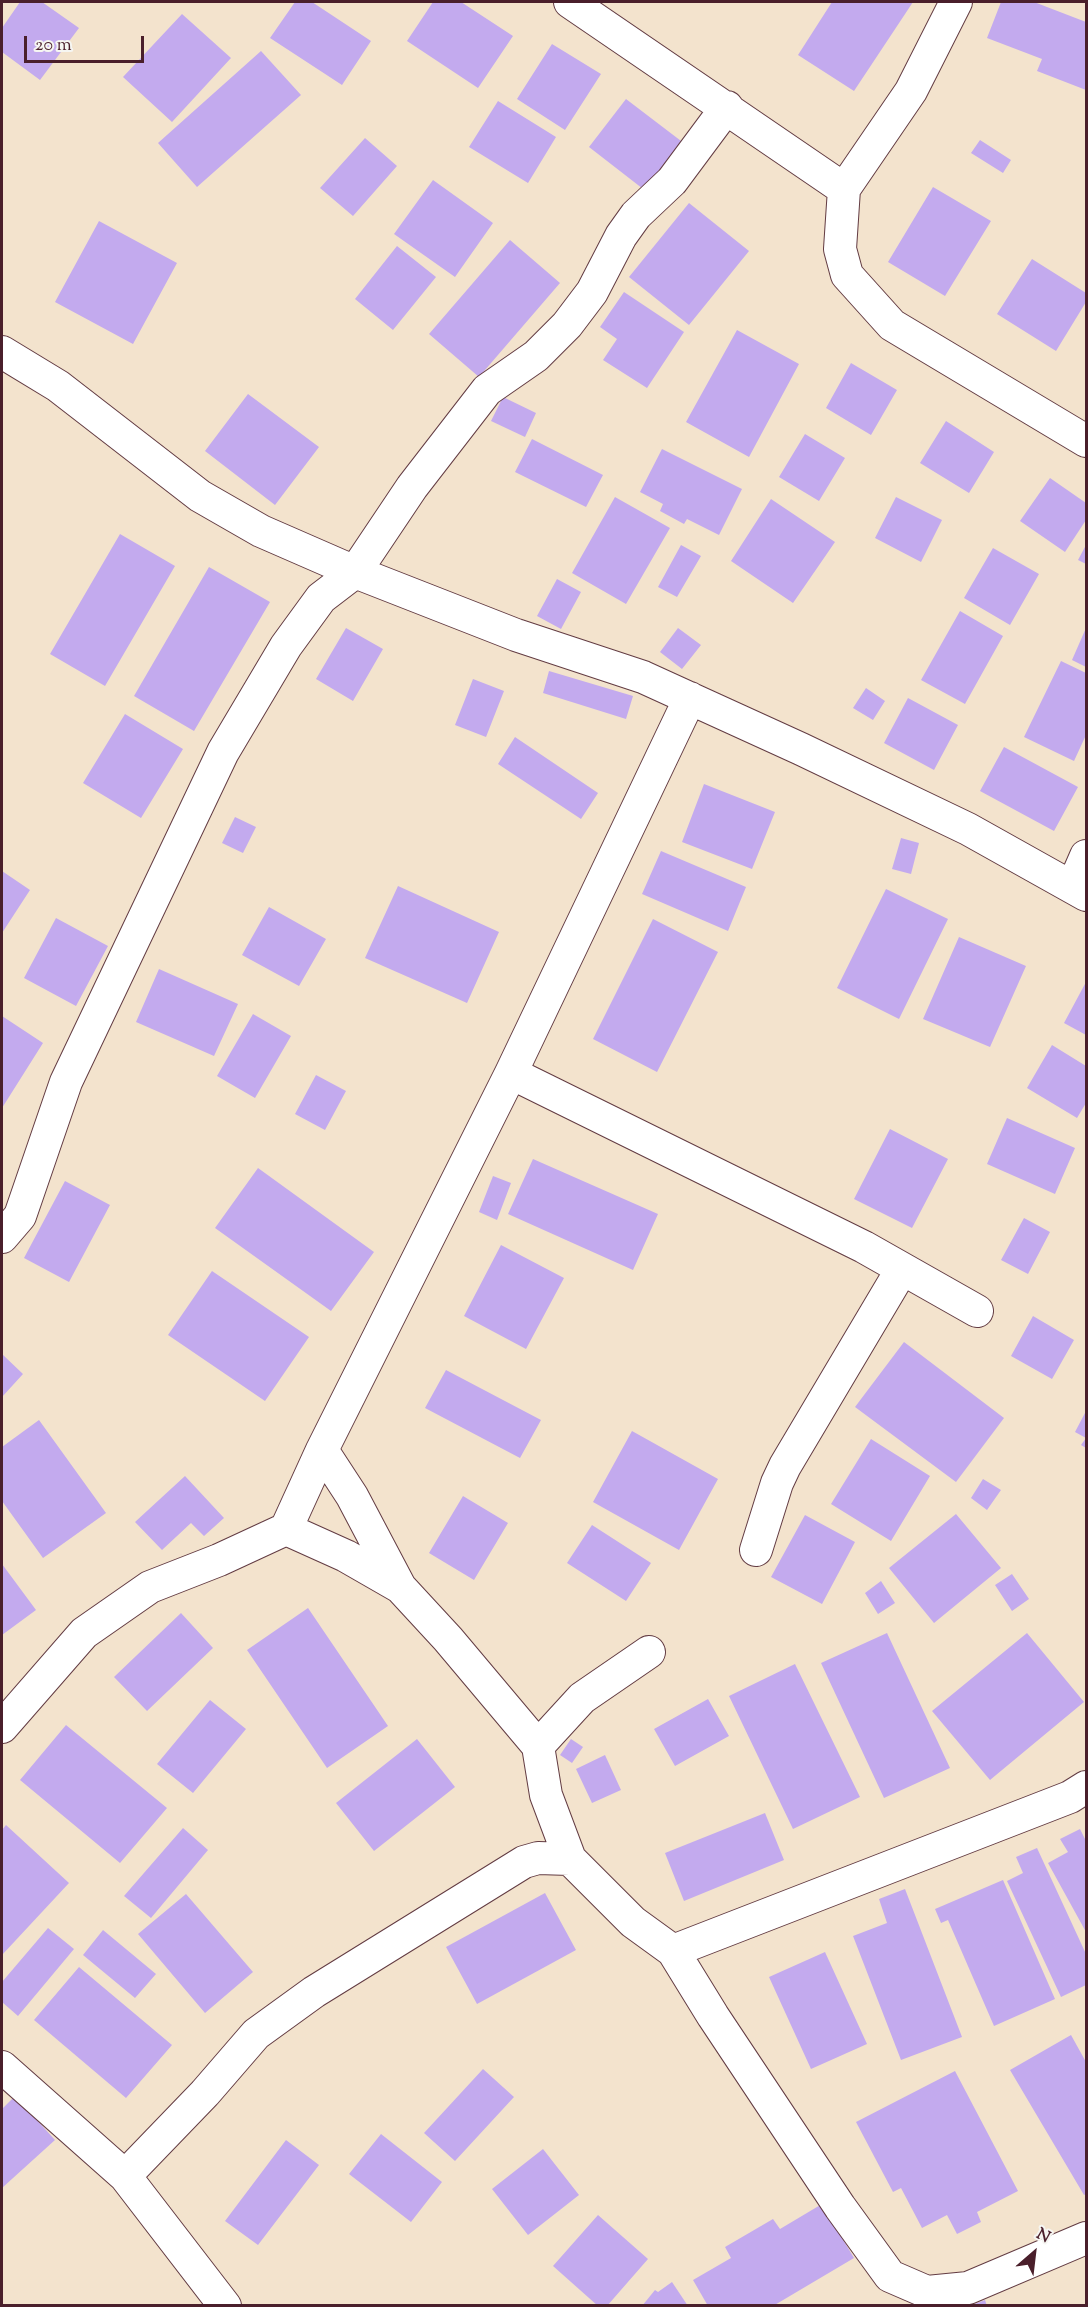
<!DOCTYPE html>
<html>
<head>
<meta charset="utf-8">
<style>
	body { margin:0 }
	#map { position:relative; width:1088px; height:2307px; overflow:hidden; background:#f3e3cd; font-family:"Sorts Mill Goudy",serif }
	canvas { display:block }
	.frame { position:absolute; inset:0; border:3px solid #4a1f2b; pointer-events:none }
	.north { position:absolute; left:1004px; top:2223px; width:60px; height:60px; -webkit-text-stroke:4px #f6f6f2; paint-order:stroke; rotate:28deg; font-size:16px; font-weight:700; line-height:24px; text-align:center; color:#4a1f2b }
	.north::after { content:''; display:block; margin:auto; width:21px; height:27px; background:#4a1f2b; clip-path:polygon(50% 0,100% 100%,50% 72%,0 100%) }
	.scale { position:absolute; left:24px; top:36px; width:120px; height:27px; box-sizing:border-box; border:3px solid #4a1f2b; border-top:0; padding-left:8px; font-size:18px; line-height:21px; white-space:nowrap; color:#4a1f2b; -webkit-text-stroke:4px #f6f6f2; paint-order:stroke }
</style>
</head>
<body>
<div id="map">
<canvas width="1088" height="2307"></canvas>
<div class="frame"></div>
<div class="north">N</div>
<div class="scale">20 m</div>
</div>
<script>
const context = document.querySelector('canvas').getContext('2d');
context.lineJoin = 'round';
function fill(path, color) { context.fillStyle = color; context.fill(path, 'evenodd'); }
const poly = rows => new Path2D(rows.map(r => 'M' + r).join(''));
function strokePath(path, color, width, dash) { context.strokeStyle = color; context.lineWidth = width; context.lineCap = dash ? 'butt' : 'round'; context.setLineDash(dash || []); context.stroke(path); }
fill(poly([
	[20,2,42,2,79,28,40,80,2,52,2,28],
	[295,2,312,2,371,41,342,85,270,38],
	[433,2,461,2,513,36,478,88,407,41],
	[832,2,913,2,854,91,798,55],
	[1001,2,1034,2,1086,22,1086,90,1037,71,1042,59,987,38],
	[182,14,231,58,172,122,123,77],
	[552,44,601,74,565,130,517,99],
	[261,51,301,95,197,187,158,143],
	[626,99,685,144,647,192,589,147],
	[498,101,556,137,528,183,469,147],
	[365,138,397,166,353,216,320,188],
	[980,140,1011,160,1003,173,971,153],
	[433,180,493,223,455,277,394,234],
	[933,187,991,221,945,296,888,262],
	[689,203,749,251,689,325,629,277],
	[99,221,177,263,133,344,55,302],
	[510,240,560,283,479,377,429,334],
	[397,246,436,277,393,330,355,299],
	[1032,259,1086,293,1086,302,1056,351,997,314],
	[624,292,684,332,647,388,603,360,617,339,600,327],
	[737,330,799,364,749,457,686,422],
	[851,363,897,390,871,435,826,408],
	[248,394,319,447,275,505,205,451],
	[503,397,536,413,525,437,491,421],
	[946,421,994,452,969,493,920,463],
	[805,434,845,458,819,501,779,477],
	[532,439,603,475,586,507,515,472],
	[662,449,742,489,719,535,687,519,684,524,660,511,663,504,640,492],
	[1050,478,1086,503,1086,520,1065,552,1020,521],
	[615,497,670,528,626,604,572,573],
	[896,497,942,520,921,562,875,538],
	[771,499,835,542,793,603,731,561],
	[120,534,175,566,105,686,50,654],
	[681,545,701,556,677,597,658,587],
	[1086,545,1086,564,1078,560],
	[993,548,1039,574,1010,625,964,598],
	[209,567,270,602,194,731,134,696],
	[557,579,581,592,561,629,537,616],
	[960,611,1003,636,965,704,921,680],
	[346,628,383,649,353,701,316,679],
	[678,628,701,645,682,669,660,652],
	[1086,628,1086,667,1072,660],
	[1061,661,1086,673,1086,735,1074,761,1024,737],
	[549,671,633,696,626,719,543,693],
	[473,679,504,691,486,737,455,725],
	[866,688,885,701,873,720,853,708],
	[908,698,958,725,934,770,884,743],
	[125,714,183,749,141,818,83,783],
	[515,737,598,793,581,819,498,764],
	[1004,747,1078,787,1054,831,980,791],
	[704,784,775,812,752,869,682,842],
	[235,817,256,827,243,853,222,843],
	[901,838,919,843,911,874,892,869],
	[661,851,746,887,728,931,642,894],
	[2,871,30,890,2,933],
	[398,886,499,932,467,1003,365,958],
	[886,889,948,919,899,1019,837,988],
	[269,907,326,939,299,986,242,955],
	[56,918,108,946,76,1006,24,978],
	[653,919,718,952,657,1072,593,1039],
	[959,937,1026,966,990,1047,923,1019],
	[159,969,238,1004,214,1056,136,1022],
	[1086,982,1086,1035,1064,1023],
	[253,1014,291,1036,255,1098,217,1076],
	[2,1016,43,1043,2,1108],
	[1052,1045,1086,1066,1086,1103,1077,1118,1027,1088],
	[316,1075,346,1091,325,1130,295,1114],
	[1007,1118,1075,1148,1055,1194,987,1164],
	[890,1129,948,1159,912,1228,854,1199],
	[533,1159,658,1214,633,1270,508,1214],
	[258,1168,374,1252,331,1311,215,1228],
	[493,1176,511,1183,497,1220,479,1212],
	[65,1181,110,1205,69,1282,24,1258],
	[1024,1218,1050,1232,1028,1274,1001,1260],
	[501,1245,564,1278,526,1349,464,1316],
	[212,1271,309,1337,265,1401,168,1335],
	[1033,1316,1074,1340,1052,1379,1011,1356],
	[904,1342,1004,1418,956,1482,855,1407],
	[2,1354,23,1374,2,1397],
	[446,1370,541,1420,520,1458,425,1408],
	[1086,1411,1086,1448,1081,1445,1086,1438,1075,1432],
	[39,1420,106,1513,43,1558,2,1501,2,1447],
	[632,1431,718,1479,679,1550,593,1502],
	[871,1439,930,1476,891,1541,831,1504],
	[185,1476,224,1518,204,1536,191,1523,162,1550,135,1522],
	[983,1479,1001,1490,987,1510,971,1498],
	[463,1496,508,1523,474,1580,429,1553],
	[956,1514,1001,1568,934,1623,889,1568],
	[805,1515,855,1542,822,1604,771,1577],
	[592,1525,651,1563,626,1601,567,1563],
	[2,1564,36,1610,2,1635],
	[1012,1574,1029,1599,1012,1611,995,1585],
	[881,1581,895,1603,878,1614,865,1593],
	[308,1608,388,1726,327,1768,247,1650],
	[181,1613,213,1648,147,1711,114,1677],
	[887,1633,950,1768,884,1798,821,1663],
	[1027,1633,1084,1702,990,1780,932,1711],
	[795,1664,860,1797,793,1829,729,1696],
	[708,1699,729,1736,675,1766,654,1729],
	[210,1700,246,1729,193,1793,157,1764],
	[66,1725,167,1808,120,1863,20,1780],
	[417,1739,455,1787,374,1851,336,1803],
	[571,1739,583,1747,572,1763,560,1755],
	[605,1755,621,1790,592,1803,576,1769],
	[765,1813,784,1860,684,1901,665,1853],
	[6,1825,69,1883,2,1955,2,1830],
	[183,1828,208,1850,151,1918,124,1896],
	[1080,1829,1086,1841,1086,1932,1048,1863,1068,1852,1060,1839],
	[1037,1848,1086,1954,1086,1985,1061,1997,1007,1881,1023,1873,1016,1857],
	[1003,1880,1055,1999,994,2026,948,1920,941,1923,935,1909],
	[905,1889,962,2037,901,2060,853,1936,887,1923,879,1899],
	[545,1893,576,1950,477,2004,446,1947],
	[186,1894,253,1972,205,2013,138,1934],
	[48,1928,74,1949,18,2016,2,2002,2,1982],
	[103,1930,156,1974,135,1998,83,1955],
	[825,1952,867,2044,811,2069,769,1977],
	[79,1967,172,2045,126,2098,34,2020],
	[1071,2035,1086,2062,1086,2194,1084,2195,1010,2070],
	[483,2069,514,2097,455,2161,424,2133],
	[955,2071,1018,2191,977,2212,981,2222,957,2234,947,2215,922,2228,901,2188,893,2192,856,2122],
	[15,2096,55,2140,2,2188,2,2109],
	[381,2134,442,2182,411,2222,349,2174],
	[286,2140,319,2165,258,2245,225,2221],
	[543,2149,579,2195,528,2235,492,2189],
	[822,2204,854,2258,773,2306,708,2306,693,2280,731,2258,725,2247,773,2219,780,2229],
	[598,2215,648,2259,607,2306,598,2306,553,2266],
	[672,2282,688,2306,642,2306,655,2290,658,2292],
	[985,2300,987,2306,972,2306,972,2305]
]), '#c3aaee');
const street = poly([
	[570,2,844,189],
	[956,2,911,91,844,189,840,249,847,275,892,325,1086,441],
	[2,352,58,386,200,496,261,531,355,572,516,635,643,677,801,749,968,829,1086,895],
	[1073,886,1086,856],
	[511,1073,864,1247,977,1311],
	[2,1237,20,1216,66,1082,223,752,286,646,321,598,355,572,412,487,487,390,536,356,567,325,592,292,621,236,636,215,672,181,727,107],
	[322,1450,352,1496,400,1587],
	[286,1529,346,1556,400,1587,448,1639,538,1746,546,1795,570,1859],
	[756,1550,777,1483,785,1466,902,1269],
	[2,1727,84,1633,150,1587,219,1560,286,1529,322,1450,511,1073,690,698],
	[538,1746,582,1698,649,1652],
	[673,1951,713,2016,840,2207,890,2276,927,2292,968,2288,1086,2238],
	[2,2067,125,2176,225,2306],
	[125,2176,205,2093,256,2034,314,1992,524,1862,538,1858,570,1859,633,1922,673,1951,1070,1797,1086,1787]
]);
strokePath(street, '#633c43', 34);
strokePath(street, '#fff', 32);
</script>
</body>
</html>
